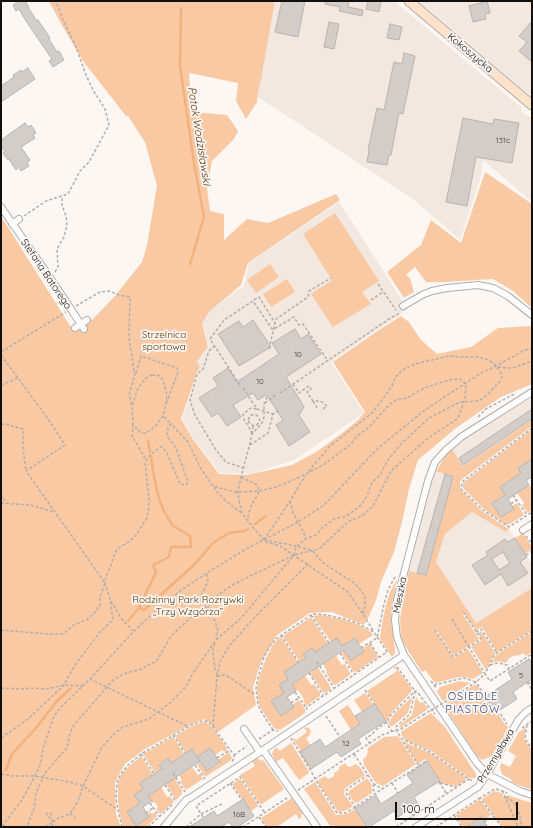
<!DOCTYPE html>
<html>
<head>
<meta charset="utf-8">
<style>
	body { margin:0 }
	#map { position:relative; width:533px; height:828px; overflow:hidden; background:#fcf7f3; font-family:Quicksand,sans-serif }
	canvas { display:block }
	.frame { position:absolute; inset:0; border:2px solid #12100f; pointer-events:none }
	.scale { position:absolute; left:395px; top:802px; width:123px; height:18px; box-sizing:border-box; border:2px solid #12100f; border-top:0; padding-left:5px; font-size:12px; line-height:14px; white-space:nowrap; color:#12100f; -webkit-text-stroke:3px #fcf7f3; paint-order:stroke }
</style>
</head>
<body>
<div id="map">
<canvas width="533" height="828"></canvas>
<div class="frame"></div>
<div class="scale">100 m</div>
</div>
<script>
const context = document.querySelector('canvas').getContext('2d');
context.lineJoin = 'round';
function fill(path, color) { context.fillStyle = color; context.fill(path, 'evenodd'); }
const poly = rows => new Path2D(rows.map(r => 'M' + r).join(''));
function strokePath(path, color, width, dash) { context.strokeStyle = color; context.lineWidth = width; context.lineCap = dash ? 'butt' : 'round'; context.setLineDash(dash || []); context.stroke(path); }
function drawText(font, color, halo, rows, align = 'center') {
  context.font = font + ' Quicksand,sans-serif'; context.lineWidth = 3.5; context.setLineDash([]); context.textBaseline = 'middle'; context.strokeStyle = halo; context.fillStyle = color; for (const [text, x, y, turn = 0] of rows) {
    context.save(); context.translate(x, y); context.rotate((+turn || 0) * Math.PI / 180); context.textAlign = isNaN(turn) ? turn : align; if (halo) context.strokeText(text, 0, 0); context.fillText(text, 0, 0); context.restore();
  }
}
fill(poly([
	[275,1,394,1,522,108,522,111,529,117,532,117,532,202,483,160,480,180,460,240,413,199,258,97],
	[419,1,532,1,532,97],
	[339,202,408,309,331,362,364,413,294,460,251,474,220,473,193,438,182,419,200,366,197,361,209,347,202,324,209,312,244,285,249,263],
	[532,397,532,420,463,466,452,449,463,440],
	[436,471,453,476,426,575,409,571,431,483],
	[472,512,506,532,509,529,532,564,532,588,476,623,436,562,445,534]
]), '#f3e8df');
fill(poly([
	[49,1,275,1,258,97,260,71,257,102,246,119,236,101,238,83,189,73,192,112,227,115,238,131,234,139,212,161,207,188,210,211,224,214,224,240,247,219,268,223,336,194,340,200,248,263,241,285,209,312,202,324,208,347,197,361,200,367,197,372,181,419,193,439,219,474,247,475,292,465,316,452,341,434,358,420,365,412,333,362,373,334,401,316,409,322,421,340,437,354,471,347,498,328,532,326,532,384,501,397,456,428,418,460,409,489,402,522,394,552,381,582,376,600,369,616,364,625,332,612,310,613,277,635,261,662,253,687,256,705,218,732,209,722,203,719,192,724,145,749,125,764,115,782,116,814,121,827,1,827,1,216,74,332,93,319,115,296,142,262,147,245,157,186,145,142,128,116,126,116,83,61,59,20],
	[485,172,532,204,532,308,513,291,493,279,476,280,445,282,426,282,415,267,406,275,410,278,414,292,404,298,387,272,421,245,431,220,461,243],
	[335,213,379,281,362,292,371,304,333,327,311,294,332,280,303,234],
	[270,264,279,277,256,293,247,280],
	[287,279,295,292,271,307,263,294],
	[532,420,532,426,460,481,460,489,482,511,509,529,506,532,472,512,445,534,436,562,476,623,532,588,532,630,497,652,482,627,476,630,463,612,462,613,479,639,453,656,436,629,435,630,453,658,468,649,483,673,473,679,465,677,459,677,435,683,425,670,422,672,409,652,402,640,401,634,400,621,402,602,409,571,426,575,453,477,436,471,444,458,452,449,463,466],
	[532,429,532,459,521,473,500,487,505,495,492,503,501,517,514,509,512,506,517,503,524,515,508,525,505,524,484,509,463,488,463,483],
	[529,485,532,489,532,510,528,513,527,512,522,505,524,503,517,493],
	[523,533,532,547,532,549,525,554,515,538],
	[396,581,397,581,393,599,391,620,395,649,395,653,392,657,380,639,382,623,386,605,390,592],
	[321,615,345,620,357,624,371,632,373,635,359,644,355,638,342,646,331,642,313,616],
	[311,617,328,644,315,652,312,648,303,654,306,658,300,662,283,636],
	[481,631,495,653,486,670,471,647,482,640,478,633],
	[532,632,532,652,526,656,524,653,520,655,513,656,508,659,508,661,505,663,498,661,492,663,496,655],
	[281,637,298,663,288,679,284,693,281,716,293,707,292,705,299,700,305,709,305,713,280,730,274,728,262,710,259,705,257,689,259,678,266,658,272,646,277,640],
	[370,644,378,657,356,672,353,671,341,652,344,650,351,660,364,652,362,649],
	[336,656,342,665,345,664,350,673,350,675,335,685,333,684,326,672,327,671,323,664],
	[315,663,330,686,331,689,325,693,323,692,310,673,314,670,311,666],
	[395,666,412,689,411,692,393,711,386,721,367,691,397,671,394,667],
	[305,676,311,685,314,684,320,693,320,696,306,706,303,700,304,699,298,690,296,691,292,684],
	[460,681,470,683,443,701,437,692,440,687],
	[474,685,477,685,497,716,499,715,504,723,508,727,503,738,492,756,482,760,477,756,450,715,445,704],
	[365,693,373,705,362,712,354,700],
	[412,697,408,713,393,726,390,726,388,722,390,721,391,718,395,713],
	[416,697,420,703,423,702,428,709,400,728,399,726,412,715],
	[348,705,361,726,351,730,339,711],
	[431,713,445,727,476,774,476,777,474,778,469,778,431,751,405,740,401,734,402,731],
	[203,722,206,722,209,724,213,728,227,748,227,750,224,752,222,750,215,755,197,757,192,749,186,753,175,736,194,725],
	[306,727,309,728,311,731,309,736,306,738,310,745,301,751,293,739,294,738,296,740,307,732,304,728],
	[526,727,524,739,532,751,532,790,511,782,512,780,502,774,500,768,501,763,510,767,516,756,508,751,519,732],
	[398,736,416,764,383,786,376,783,364,765,363,759,367,756,368,748,384,737],
	[173,737,184,754,171,763,168,759,159,764,162,769,155,773,143,754],
	[404,742,430,753,465,777,466,780,457,786,441,783,427,761,425,759,418,764],
	[291,743,308,770,309,773,299,780,283,758,276,762,272,754,273,751,276,747,280,751],
	[229,752,232,758,230,761,205,777,197,764,200,761,207,771,220,763,218,760],
	[141,756,153,775,140,783,143,789,135,795,140,803,127,812,136,826,149,817,147,814,150,812,152,814,155,812,157,816,146,827,123,827,119,811,118,798,118,782,121,775,127,768],
	[255,759,258,759,264,761,284,789,262,804,260,804,240,775,255,766,252,761],
	[345,763,347,766,350,767,355,764,360,767,365,775,345,788,344,794,353,806,345,811,338,812,317,781,325,776,327,778,329,779,334,776,334,773,339,770,339,767],
	[192,767,198,775,200,774,203,779,186,790,180,781,182,780,179,775],
	[172,774,182,790,182,794,176,800,166,784,170,781,167,777],
	[367,778,372,785,371,789,373,792,357,803,354,802,348,794,349,791],
	[240,779,258,805,257,807,251,811,232,784],
	[315,782,336,815,347,814,355,809,367,827,331,827,304,789],
	[161,787,167,797,170,796,174,802,160,814,156,809,158,807,155,802,153,803,148,796],
	[494,791,502,793,503,796,507,796,507,795,532,803,532,827,503,827,482,799],
	[292,798,302,813,301,818,299,819,296,814,277,827,267,827,261,818],
	[479,800,480,800,491,814,490,816,483,820,481,817,468,825,469,827,463,827,456,816,456,815]
]), '#f9c9a4');
strokePath(poly([
	[181,8,180,66,194,163,204,217,190,264],
	[148,441,150,452],
	[255,524,266,516],
	[139,608,144,610,195,564,213,543,229,533,245,531,248,529],
	[128,621,139,608,156,572,153,565,169,557,171,547,191,547,190,536,172,525,164,511,159,499,154,477,151,456],
	[6,770,12,754,36,728,57,701,71,688]
]), '#f3b17c', 2.5);
const building = poly([
	[19,1,25,1,29,7,28,7,36,20,38,20,50,38,49,39,57,52,59,51,64,60,53,67,49,61,52,59,26,21,19,9,16,11,13,5,19,1],
	[282,1,305,1,298,37,275,32,282,1],
	[325,1,349,1,348,7,363,10,362,16,339,11,340,7,325,4,325,1],
	[368,1,381,1,379,12,366,9,368,1],
	[487,1,490,13,485,14,486,19,473,22,469,6,487,1],
	[532,21,532,62,519,51,527,42,519,36,532,21],
	[329,22,339,24,334,49,324,47,329,22],
	[390,24,402,27,399,40,387,38,390,24],
	[404,53,415,56,403,114,399,113,391,155,389,155,387,165,367,162,369,151,368,150,377,108,384,110,394,62,402,64,404,53],
	[28,68,35,79,1,102,1,86,14,77,13,75,21,70,22,72,28,68],
	[463,118,493,124,494,119,519,123,512,163,476,157,467,206,446,202,463,118],
	[25,123,28,127,31,125,36,133,33,135,35,138,21,147,30,160,27,163,29,166,21,171,19,167,16,170,9,159,8,160,3,153,5,152,1,146,1,140,25,123],
	[253,320,271,347,239,366,218,334,239,321,243,327,253,320],
	[295,329,301,339,308,334,321,354,286,377,304,407,299,415,310,432,289,446,276,425,283,420,270,400,266,395,258,400,253,393,233,405,241,417,227,426,218,413,212,417,199,398,218,386,213,378,228,368,237,382,279,354,272,343,295,329],
	[532,409,532,419,463,465,459,458,532,409],
	[532,459,532,477,526,480,529,485,508,499,514,509,501,517,492,503,505,495,500,487,521,473,518,468,532,459],
	[445,474,453,477,426,575,417,573,445,474],
	[515,538,527,557,520,562,528,573,508,586,501,574,485,585,472,565,488,555,486,552,505,539,508,542,515,538],
	[503,552,510,563,499,570,492,559,503,552],
	[337,638,342,646,355,638,364,652,351,660,344,650,292,684,296,691,287,697,294,707,281,716,271,701,284,693,279,685,288,679,284,672,306,658,303,654,312,648,315,652,337,638],
	[529,659,532,664,532,679,513,692,517,699,497,712,486,696,512,679,508,672,529,659],
	[375,704,386,721,358,739,361,744,341,757,337,752,311,769,300,752,320,739,325,747,360,724,355,716,375,704],
	[210,748,220,762,207,771,197,757,210,748],
	[192,749,200,761,148,796,152,801,143,807,149,817,136,826,127,812,140,803,134,795,143,789,140,783,162,769,159,765,168,758,171,763,192,749],
	[427,761,440,781,414,797,418,804,398,817,394,811,369,827,367,827,355,809,376,795,381,804,413,783,407,775,427,761],
	[243,799,254,816,238,827,233,827,229,822,221,827,189,827,214,811,217,816,243,799],
	[481,817,488,827,466,827,481,817]
]);
fill(building, '#d3cdc9');
strokePath(building, '#b9b4b0', 1);
const street = poly([
	[1,207,51,279,84,329],
	[12,224,19,219],
	[403,306,424,294,432,291,447,288,478,285,493,288,508,296,532,315],
	[75,328,87,320],
	[532,392,461,437,446,450,435,462,428,481,397,600,395,620,397,637,404,655,477,763,487,774,520,791,532,795],
	[523,530,532,524],
	[244,729,260,752],
	[263,750,317,827],
	[164,827,187,799,190,798,260,752,404,655],
	[416,827,478,787,487,774,496,758,519,719,526,712,532,708]
]);
const secondary = poly([
	[409,1,532,105]
]);
strokePath(street, '#b1aca8', 8);
strokePath(secondary, '#b1aca8', 11);
strokePath(poly([
	[24,216,46,201,68,194,80,171,89,162,109,125,105,109,93,90,86,75,76,47,63,20,56,1],
	[55,272,58,267,57,249,64,237,67,225,66,216,62,205,62,196],
	[378,284,396,310],
	[254,300,259,297,275,323],
	[371,300,383,292],
	[76,306,100,292,109,291,119,295,130,297,129,337,134,371,135,374,129,395,132,406],
	[215,346,209,351,203,369,197,374,190,400,195,415,216,450,226,462,244,468],
	[269,349,276,319,308,297,309,291,331,278],
	[1,352,66,312],
	[1,355,46,416,65,445,26,471,105,583,100,597,100,605,95,612,88,619,74,625,63,634,48,634,1,630],
	[498,367,507,368,513,368,532,361],
	[136,373,141,356,177,368,178,372,167,402],
	[152,375,156,375,160,376,163,380,167,395,166,404,163,416,155,427,146,433,140,432,136,428,133,424,132,406,137,391,141,384,146,378,152,375],
	[293,384,299,393,309,386,311,389,307,392,313,401,319,401,322,402,327,406,321,410],
	[1,385,18,378],
	[240,385,210,339,224,320,253,301,272,329,274,329,294,317,299,325,303,324,328,361],
	[243,388,257,409,273,414],
	[280,393,389,319,400,313],
	[267,397,264,404,264,417,262,423,252,434,249,447,241,477,238,492,239,501,242,513,256,531,266,542,280,546,348,592,363,614,374,632],
	[313,401,317,408],
	[265,403,276,395],
	'248.5 420a5.5 5.5 0 1 1 11 0a5.5 5.5 0 1 1-11 0Z',
	[164,417,171,424],
	[478,417,486,409,516,393],
	[1,424,5,424,23,429,23,448,26,471],
	[133,424,132,436,146,460],
	[532,428,462,482,461,489,483,510,509,527,532,512],
	[252,434,248,425,244,420,243,414,251,408,257,409],
	[252,434,253,426],
	[250,445,268,433,273,414,278,411],
	[241,477,257,485,259,491,257,496,252,504,249,512,248,517,248,520],
	[531,477,532,478],
	[214,487,218,493,226,501,235,508,242,513],
	[1,494,6,503],
	[513,495,527,515],
	[290,501,293,513,304,533,305,538],
	[1,503,30,505,54,512],
	[511,504,516,500],
	[526,536,532,544],
	[264,540,290,501,305,476],
	[264,540,292,545,313,551,322,562,354,583,359,588,365,596,365,605,363,614],
	[526,555,532,551],
	[207,574,208,581,201,596,202,603,207,609,215,621,218,631,216,639],
	[111,601,121,618,133,631],
	[311,615,329,643],
	[452,619,469,647],
	[435,630,453,657,469,647,481,639,463,612],
	[532,631,495,654,485,674,490,681,532,654],
	[476,632,481,629,497,653],
	[281,635,299,663],
	[215,643,213,647,213,654,215,669,217,674],
	[370,643,379,657],
	[361,648,377,638,384,604,388,590,395,577],
	[340,653,354,675],
	[317,662,334,688],
	[490,665,498,663,507,665,509,668],
	[397,667,415,691,410,714,398,725,396,727,396,730,402,739,430,752,469,779,473,781],
	[309,673,323,695],
	[217,676,224,675,229,677,252,693,256,694],
	[90,679,187,726],
	[431,681,434,685,464,678,476,682,485,674,469,647],
	[527,682,532,690],
	[528,684,532,681],
	[434,685,437,689],
	[1,688,24,689,31,688,46,689,64,685,83,686],
	[365,690,374,704],
	[295,692,307,709],
	[453,697,476,682,497,714,500,713,507,724],
	[291,703,299,698],
	[326,716,340,737],
	[385,722,386,722,392,732],
	[527,725,525,739,532,749],
	[213,727,217,676,220,662,229,646,255,617,308,564],
	[522,728,532,721],
	[273,730,261,711,258,705,256,688,258,678,264,657,270,646,276,639,311,615,314,614,326,615,345,619,357,623,374,632,387,652,307,707,306,712],
	[173,735,185,753],
	[1,738,28,719,64,685,75,665,100,632,113,620,110,599,105,583,105,580,111,565,114,556,117,549,130,541,136,535,147,518,149,506,149,499,145,463,148,457,159,448,160,447,162,447,167,453,180,484,185,485,187,484,188,482,176,448,167,436,168,428,171,424,188,442,201,469,213,486,231,491,238,492,259,491,276,487,291,481,306,474,323,465,351,444,357,436,369,427,390,404,396,400,407,398,424,388,449,380,454,379,460,379,465,383,466,388,465,398,460,414,457,419,448,425,428,438,391,471,373,506,362,516,349,521,319,549,294,555,234,584,219,594,207,609,198,611,171,636,156,662,150,664,142,669,126,673,113,680,74,725,70,733,67,748,45,773,36,793,34,808,27,827],
	[291,738,312,773,315,779,337,813,346,813,382,789],
	[259,739,273,730,278,731],
	[370,744,366,738,371,735,377,729,388,721,389,717,415,691,418,693,428,706,435,714],
	[141,754,154,774],
	[354,754,374,784,382,789,419,766,402,740],
	[234,755,247,746],
	[217,758,230,750],
	[195,765,205,779],
	[419,766,426,761,426,762],
	[173,773,185,792],
	[1,774,13,776,35,776,70,782,83,786,118,810],
	[439,782,446,793],
	[230,783,242,800],
	[392,783,398,793],
	[440,783,456,787],
	[374,784,373,789,376,794],
	[165,785,176,802],
	[298,790,382,735,396,730,401,729,423,715],
	[504,791,503,792,518,827],
	[506,797,511,800,516,805,519,813,522,827],
	[150,803,159,816],
	[356,808,346,793,347,789,368,775],
	[409,810,416,820],
	'46.5 815a2.5 2.5 0 1 1 5 0a2.5 2.5 0 1 1-5 0Z',
	[146,813,153,808],
	[70,814,76,818],
	[454,815,462,827],
	[203,817,196,806,240,777,265,813],
	[259,817,266,827],
	[1,818,2,827],
	[484,822,494,816],
	[3,827,6,821,22,800,35,776,40,765,43,749,54,716,61,707,90,679,134,631,149,617,180,591,207,573,246,549,298,522,324,505,377,449,425,410,481,373,496,366,525,350,532,349],
	[45,827,53,822,50,817],
	[52,827,53,822,58,818,70,814,78,801,83,786,102,747,113,735,123,727,149,719,171,702,186,687,193,673,216,640,241,618,294,555,296,547,305,539,313,536,317,534,322,528,334,519,347,516,361,505,367,496,372,482,380,475,388,460,400,445,429,418,460,402,477,401,482,399,489,393,500,381,502,377,501,373,496,366,489,360,477,357,462,357,449,356,415,364,402,370,395,378,393,384,388,392,372,413,330,446,307,473],
	[122,827,118,810,116,798,117,782,121,774,127,766,141,754,193,724,202,721,206,721,210,723,234,755,234,758,232,762],
	[148,827,172,805],
	[186,827,201,814,222,804],
	[243,827,287,798],
	[396,827,469,779],
	[436,827,480,798],
	[502,827,480,798,493,790,496,789,507,793]
]), '#b2aeab', 1.5, [3, 2]);
strokePath(street, '#fff', 6);
strokePath(secondary, '#fee2c9', 9);
strokePath(poly([
	[423,715,453,697]
]), '#b2aeab', 1.5, [3, 2]);
drawText('8px', '#423f3e', null, [
	["131c",503,141],
	["10",298,355],
	["10",260,382],
	["5",521,676],
	["12",346,744],
	["16B",239,815]
]);
drawText('10px', '#12100f', '#fcf7f3', [
	["Kokoszycka",470,53,40],
	["Stefana Batorego",46,274,56],
	["Mieszka",400,595,-79],
	["Przemysława",496,756,-59]
]);
drawText('10px', '#5c3207', '#fcf7f3', [
	["Strzelnica",164,335],
	["sportowa",164,347],
	["Rodzinny Park Rozrywki",188,600],
	["„Trzy Wzgórza”",188,612]
]);
drawText('italic 11px', '#542b00', '#fcf7f3', [
	["Potok Wodzisławski",199,136,81]
]);
context.letterSpacing = '1px';
drawText('11px', '#3b4d88', '#fcf7f3', [
	["OSIEDLE",473,697],
	["PIASTÓW",473,710]
]);
context.letterSpacing = '0px';
</script>
</body>
</html>
